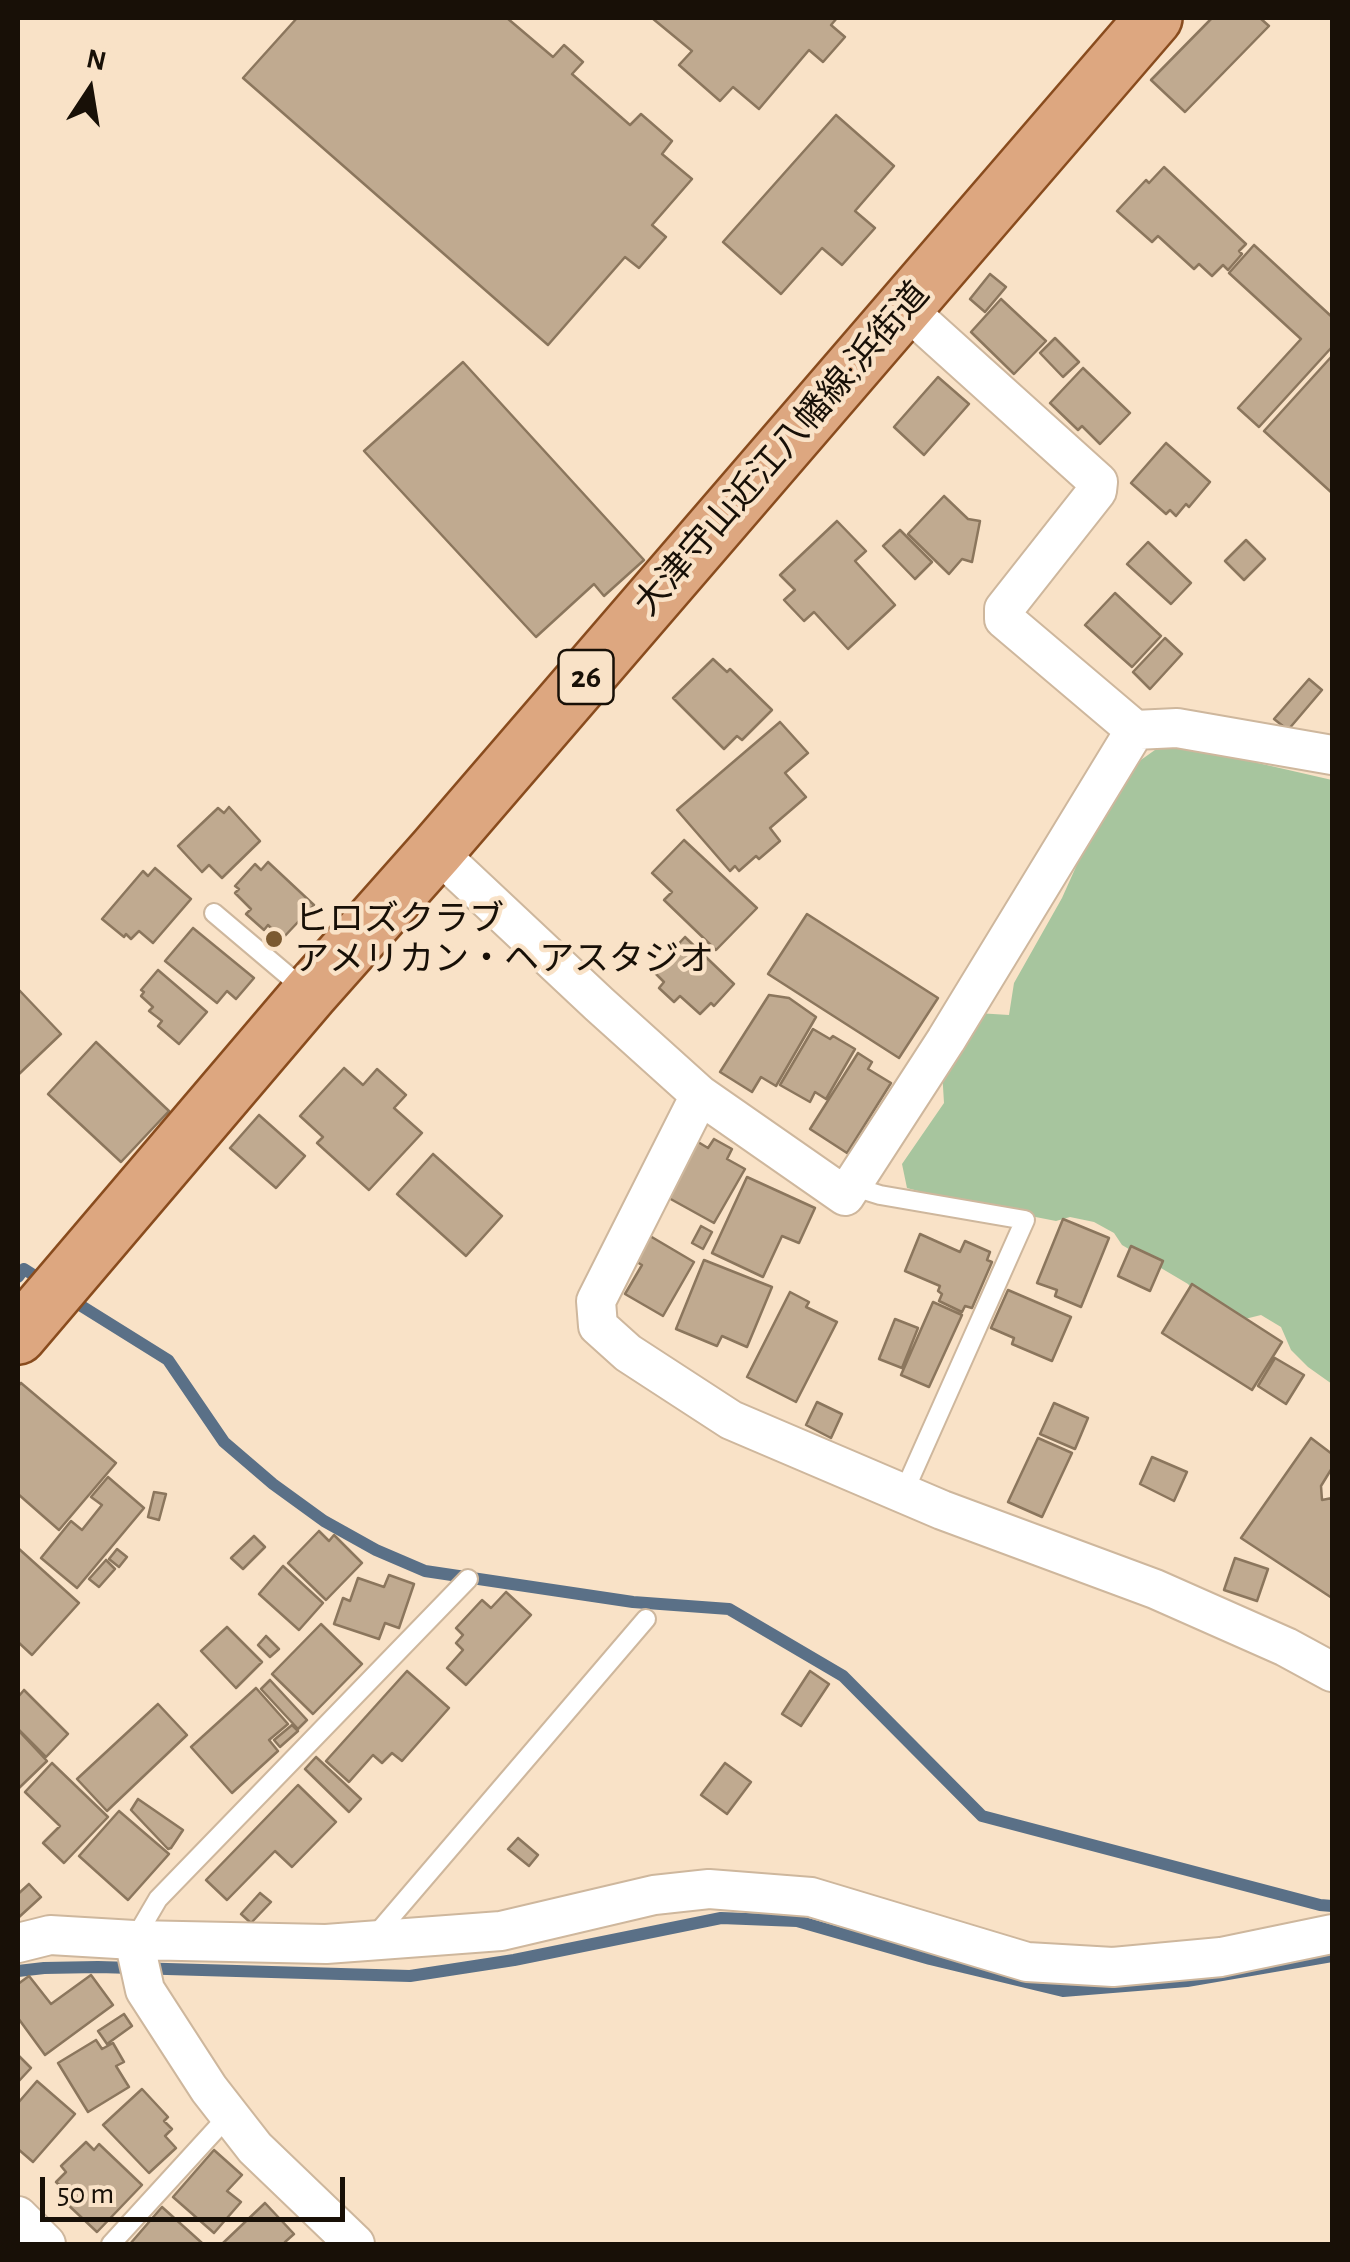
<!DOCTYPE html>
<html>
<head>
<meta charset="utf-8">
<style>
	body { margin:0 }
	#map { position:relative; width:1350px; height:2262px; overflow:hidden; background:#f9e2c7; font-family:"Alegreya Sans",sans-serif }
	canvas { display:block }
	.frame { position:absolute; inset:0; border:20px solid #181007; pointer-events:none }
	.north { position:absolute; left:40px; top:40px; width:100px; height:100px; -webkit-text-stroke:8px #f9e2c7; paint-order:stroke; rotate:12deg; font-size:28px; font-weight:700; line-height:40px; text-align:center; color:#181007 }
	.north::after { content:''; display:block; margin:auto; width:35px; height:45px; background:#181007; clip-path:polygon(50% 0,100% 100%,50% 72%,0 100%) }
	.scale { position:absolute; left:40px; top:2177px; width:305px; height:45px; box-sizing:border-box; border:5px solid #181007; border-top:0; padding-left:12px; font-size:30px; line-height:35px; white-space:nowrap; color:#181007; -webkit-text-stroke:8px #f9e2c7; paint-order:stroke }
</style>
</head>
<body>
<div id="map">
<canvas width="1350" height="2262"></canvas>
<div class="frame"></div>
<div class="north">N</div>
<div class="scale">50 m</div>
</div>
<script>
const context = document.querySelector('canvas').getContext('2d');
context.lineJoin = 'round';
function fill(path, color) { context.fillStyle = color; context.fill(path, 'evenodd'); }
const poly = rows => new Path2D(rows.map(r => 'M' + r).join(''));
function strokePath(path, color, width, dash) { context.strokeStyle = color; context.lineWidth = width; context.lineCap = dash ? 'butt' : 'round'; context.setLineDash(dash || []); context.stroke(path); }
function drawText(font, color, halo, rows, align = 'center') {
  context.font = font + ' "Alegreya Sans","Noto Sans JP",sans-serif'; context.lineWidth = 9; context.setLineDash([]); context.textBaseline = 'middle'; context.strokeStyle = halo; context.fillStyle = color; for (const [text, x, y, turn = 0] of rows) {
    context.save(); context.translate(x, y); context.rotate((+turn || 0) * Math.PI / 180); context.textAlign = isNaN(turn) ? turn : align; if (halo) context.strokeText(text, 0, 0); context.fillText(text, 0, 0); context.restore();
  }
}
fill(poly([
	[1162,745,1197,749,1332,780,1332,1384,1308,1367,1291,1350,1281,1327,1261,1315,1245,1319,1202,1300,1188,1284,1122,1245,1114,1233,1094,1222,1070,1217,1056,1221,959,1202,907,1188,902,1164,944,1103,942,1070,977,1013,1009,1015,1014,983,1062,898,1079,860,1138,762]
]), '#a7c59e');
strokePath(poly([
	[18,1277,24,1269,46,1283],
	[67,1297,168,1360,224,1442,273,1484,324,1521,376,1550,425,1571,633,1602,729,1609,843,1676,982,1816,1320,1905,1332,1906],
	[18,1971,44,1968,98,1967,410,1976,514,1960,721,1918,797,1921,930,1959,1063,1991,1187,1981,1332,1956]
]), '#5a7087', 12);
const building = poly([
	[297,18,507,18,553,57,564,45,583,62,572,74,630,125,641,114,672,141,662,154,692,179,652,225,666,237,639,268,625,257,548,345,243,78,297,18],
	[652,18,837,18,831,25,845,37,823,62,809,50,759,109,733,87,720,101,679,65,692,51,652,18],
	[1212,18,1260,18,1269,26,1185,112,1151,80,1212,18],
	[836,115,894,166,855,211,875,228,842,265,822,248,781,294,723,242,836,115],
	[1164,167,1246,244,1239,251,1242,254,1228,270,1223,265,1212,276,1199,264,1194,269,1158,236,1152,242,1117,211,1146,180,1149,183,1164,167],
	[1254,245,1332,317,1332,347,1259,427,1238,408,1301,339,1229,273,1254,245],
	[990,274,1006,287,985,312,970,299,990,274],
	[1001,299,1046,341,1014,374,971,332,1001,299],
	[1055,338,1079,362,1063,377,1040,353,1055,338],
	[1332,356,1332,493,1264,431,1332,356],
	[463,362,644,560,604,596,594,584,536,637,364,451,463,362],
	[1083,368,1130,413,1100,444,1082,426,1078,430,1050,403,1083,368],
	[938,377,969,404,924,455,894,427,938,377],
	[1166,443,1210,482,1189,507,1186,504,1176,516,1170,510,1166,514,1131,483,1166,443],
	[944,496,968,519,980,521,972,562,962,559,949,574,908,534,944,496],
	[837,521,866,551,855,561,895,605,848,649,814,612,804,621,784,600,795,590,780,575,837,521],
	[900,530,932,562,915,579,883,546,900,530],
	[1246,540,1265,559,1244,580,1225,561,1246,540],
	[1148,542,1191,583,1171,604,1127,564,1148,542],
	[1115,593,1161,636,1132,667,1085,625,1115,593],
	[1165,638,1182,654,1150,689,1133,672,1165,638],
	[713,659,727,672,730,669,772,710,742,740,737,736,724,749,673,698,713,659],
	[1309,679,1322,690,1288,730,1274,719,1309,679],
	[780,722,808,753,785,773,806,797,770,828,780,841,759,859,756,856,739,871,735,866,730,871,677,810,780,722],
	[229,807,260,841,222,878,209,865,202,872,178,846,218,808,224,813,229,807],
	[684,840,757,908,716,950,664,900,672,892,652,873,684,840],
	[268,862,314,905,282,939,268,925,264,930,246,914,251,909,235,893,239,889,235,886,255,864,261,870,268,862],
	[155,868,191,899,153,943,139,931,131,939,126,934,124,937,102,919,143,871,148,876,155,868],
	[807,914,938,998,899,1058,768,974,807,914],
	[193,928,254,978,236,999,227,991,217,1003,165,961,193,928],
	[685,937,734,984,714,1006,711,1003,700,1014,680,996,674,1002,659,988,664,982,653,971,685,937],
	[158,970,207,1012,179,1044,158,1026,162,1021,149,1011,153,1007,141,996,144,992,141,990,158,970],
	[20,991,61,1034,18,1075,18,993,20,991],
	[769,995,789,998,816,1017,776,1086,761,1077,752,1092,720,1072,769,995],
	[813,1029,830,1039,833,1036,855,1049,826,1099,815,1092,810,1102,780,1085,813,1029],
	[96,1042,169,1111,121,1162,48,1094,96,1042],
	[858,1053,872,1062,868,1069,891,1083,847,1153,810,1129,858,1053],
	[344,1068,363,1085,377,1069,406,1095,394,1108,422,1133,369,1190,317,1143,323,1137,300,1116,344,1068],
	[259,1115,305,1156,276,1188,230,1148,259,1115],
	[714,1139,732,1149,727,1159,745,1169,714,1223,667,1197,698,1142,708,1148,714,1139],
	[433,1154,502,1216,466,1256,397,1194,433,1154],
	[747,1177,815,1208,799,1243,782,1236,763,1277,712,1253,747,1177],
	[1063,1219,1109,1238,1081,1307,1055,1296,1057,1290,1037,1283,1063,1219],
	[701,1226,712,1232,703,1249,692,1243,701,1226],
	[920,1234,960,1252,965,1241,990,1252,987,1260,992,1262,972,1308,965,1306,962,1312,939,1301,942,1294,938,1291,940,1286,905,1271,920,1234],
	[650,1236,694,1262,663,1316,625,1294,642,1265,635,1261,650,1236],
	[1131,1246,1163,1261,1150,1291,1118,1276,1131,1246],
	[704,1260,772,1287,747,1347,722,1336,717,1346,676,1329,704,1260],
	[1192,1284,1282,1342,1252,1390,1162,1333,1192,1284],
	[1008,1290,1071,1317,1052,1361,1012,1344,1014,1338,991,1328,1008,1290],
	[790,1292,809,1302,806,1307,837,1322,796,1402,747,1377,790,1292],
	[933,1302,962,1315,929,1387,901,1375,933,1302],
	[895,1319,918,1328,902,1368,879,1359,895,1319],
	[1275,1358,1304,1375,1286,1404,1258,1386,1275,1358],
	[21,1383,116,1463,59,1530,18,1494,18,1386,21,1383],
	[817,1402,842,1414,831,1438,806,1425,817,1402],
	[1054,1403,1088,1418,1075,1449,1040,1434,1054,1403],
	[1038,1438,1072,1453,1042,1517,1008,1502,1038,1438],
	[1311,1438,1332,1454,1332,1468,1321,1486,1322,1500,1332,1498,1332,1598,1241,1538,1311,1438],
	[1152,1457,1187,1472,1174,1501,1140,1484,1152,1457],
	[108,1477,144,1508,77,1588,41,1558,71,1521,82,1530,102,1505,91,1497,108,1477],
	[154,1492,166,1494,159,1520,148,1517,154,1492],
	[319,1531,329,1541,334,1535,362,1563,326,1600,288,1563,319,1531],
	[254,1536,265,1547,243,1569,231,1558,254,1536],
	[18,1548,79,1603,32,1655,18,1642,18,1548],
	[117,1549,127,1557,119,1567,109,1559,117,1549],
	[1235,1558,1268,1569,1257,1601,1224,1590,1235,1558],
	[106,1560,115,1569,99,1587,89,1579,106,1560],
	[283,1566,323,1603,299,1630,259,1594,283,1566],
	[389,1575,414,1584,399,1628,385,1623,379,1639,334,1624,343,1598,350,1601,358,1578,384,1587,389,1575],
	[506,1592,531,1615,466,1685,447,1668,463,1650,456,1643,463,1635,456,1628,482,1600,491,1608,506,1592],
	[321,1624,362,1664,313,1714,272,1674,321,1624],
	[227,1627,262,1662,236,1688,201,1651,227,1627],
	[266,1636,279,1649,270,1657,258,1645,266,1636],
	[407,1671,449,1708,402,1761,392,1753,382,1763,373,1755,349,1782,326,1761,407,1671],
	[810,1671,829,1684,801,1726,782,1714,810,1671],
	[270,1680,307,1720,298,1729,261,1689,270,1680],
	[256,1688,288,1724,269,1740,278,1751,232,1793,191,1747,256,1688],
	[24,1690,68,1734,46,1757,18,1729,18,1697,24,1690],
	[158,1704,187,1735,107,1811,77,1779,158,1704],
	[292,1725,298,1731,280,1747,274,1740,292,1725],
	[18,1730,47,1761,18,1789,18,1730],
	[316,1757,361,1799,349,1812,305,1769,316,1757],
	[52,1763,108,1817,64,1863,43,1843,60,1826,25,1792,52,1763],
	[725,1763,751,1782,727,1814,701,1795,725,1763],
	[298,1785,336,1822,292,1867,275,1851,227,1900,206,1880,298,1785],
	[138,1799,183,1830,171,1848,168,1849,131,1810,138,1799],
	[119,1811,169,1854,128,1900,79,1856,119,1811],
	[518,1838,538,1855,529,1866,508,1849,518,1838],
	[29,1884,41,1897,18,1918,18,1894,29,1884],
	[260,1893,271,1902,251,1923,241,1914,260,1893],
	[91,1975,113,2005,45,2055,18,2018,18,1984,29,1976,51,2004,91,1975],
	[124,2014,132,2026,107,2044,98,2031,124,2014],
	[96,2040,102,2049,113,2043,124,2062,116,2066,129,2087,88,2112,58,2063,96,2040],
	[18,2055,31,2068,18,2082,18,2055],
	[37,2081,75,2114,33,2162,18,2149,18,2103,37,2081],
	[142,2089,168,2117,164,2121,172,2129,165,2136,176,2148,149,2173,103,2125,142,2089],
	[86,2142,94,2150,99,2144,142,2185,97,2232,65,2202,71,2196,56,2182,66,2172,61,2166,86,2142],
	[214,2150,242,2175,227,2191,241,2202,214,2233,173,2197,214,2150],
	[265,2203,294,2234,285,2242,288,2244,222,2244,265,2203],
	[162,2207,202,2243,201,2244,130,2244,162,2207]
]);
fill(building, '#c0aa90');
strokePath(building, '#8b765d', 2.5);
const service = poly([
	[214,913,305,990],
	[851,1186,880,1195,1025,1220,903,1494],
	[373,1938,646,1619],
	[134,1940,158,1899,468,1579],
	[111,2244,229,2115]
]);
const minor = poly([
	[904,307,1098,482,1097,491,1004,609,1004,619,1135,730,1177,728,1332,755],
	[436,851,599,1004,700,1095,596,1301,598,1326,628,1353,731,1420,942,1510,1155,1589,1286,1647,1332,1672],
	[700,1095,845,1196,946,1040,1135,730],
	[134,1940,145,1990,209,2089,255,2148,355,2244],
	[18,1943,50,1935,134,1940,326,1944,501,1931,654,1895,709,1889,811,1897,1027,1962,1113,1967,1221,1957,1332,1934],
	[18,2216,46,2244]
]);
const primary = poly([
	[18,1336,310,993,436,851,1154,18]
]);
strokePath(service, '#ceb79d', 22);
strokePath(minor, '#ceb79d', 42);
strokePath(primary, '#894c1e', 60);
strokePath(service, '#fff', 18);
strokePath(minor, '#fff', 38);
strokePath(primary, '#dda780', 55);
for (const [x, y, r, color] of [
	[274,939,10,"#7b5a31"]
]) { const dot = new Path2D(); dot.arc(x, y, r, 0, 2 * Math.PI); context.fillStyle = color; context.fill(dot); strokePath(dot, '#f9e2c7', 4); }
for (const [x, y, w] of [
	[586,677,55]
]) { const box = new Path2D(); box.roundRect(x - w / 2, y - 27, w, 54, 8); context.fillStyle = '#f9e2c7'; context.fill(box); strokePath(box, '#181007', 2.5); }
drawText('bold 32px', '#181007', null, [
	["26",586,677]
]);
drawText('35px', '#181007', '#f9e2c7', [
	["大津守山近江八幡線;浜街道",782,449,-49]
]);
drawText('35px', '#181007', '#f9e2c7', [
	["ヒロズクラブ",294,919],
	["アメリカン・ヘアスタジオ",294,959]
], 'left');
</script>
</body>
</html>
